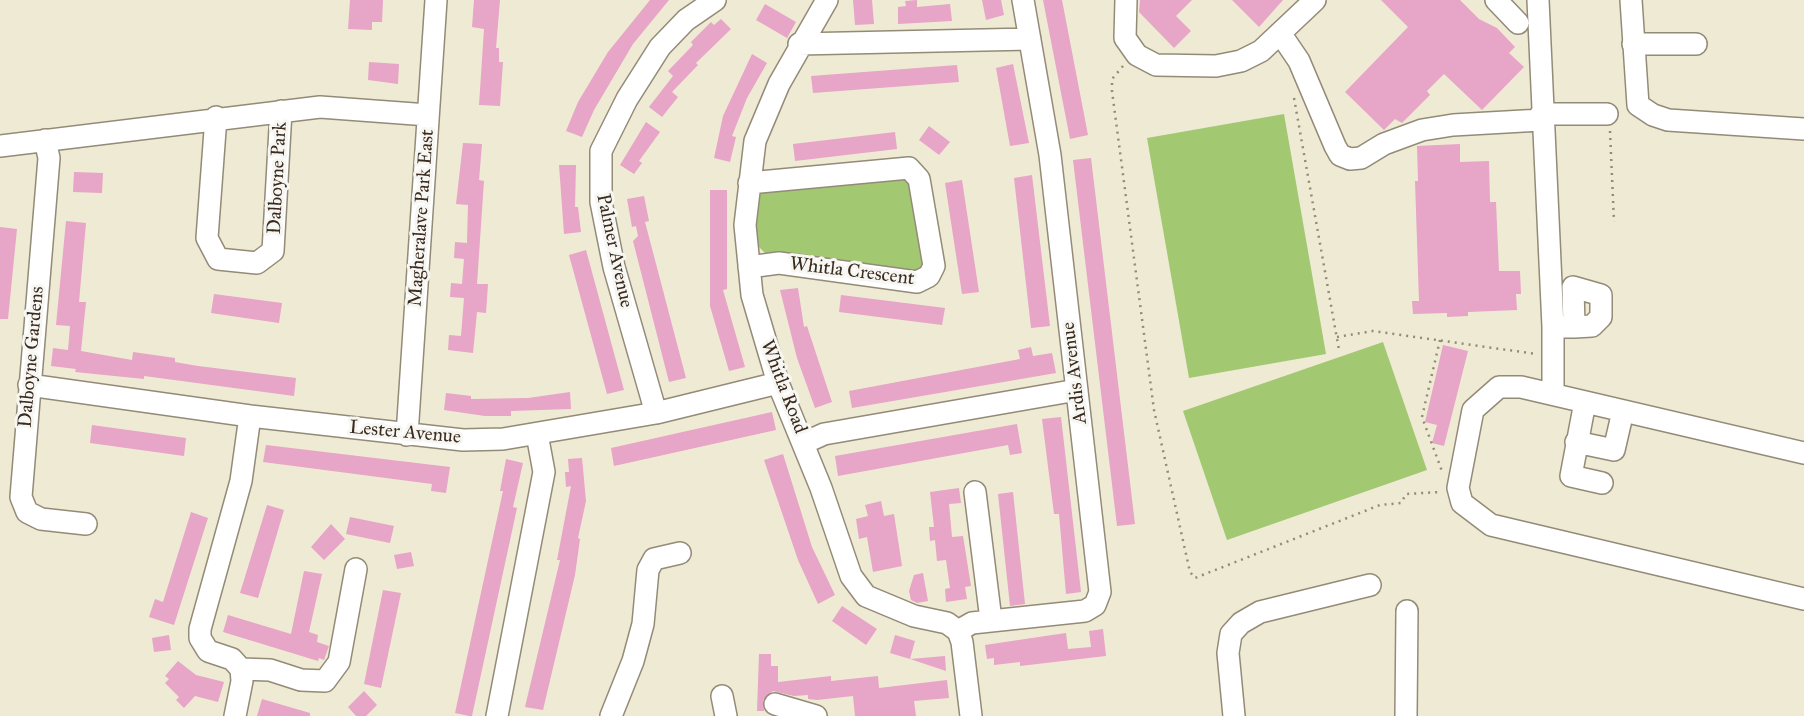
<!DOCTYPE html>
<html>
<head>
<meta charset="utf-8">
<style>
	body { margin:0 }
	canvas { display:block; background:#eeead3 }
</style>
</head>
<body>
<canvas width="1804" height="716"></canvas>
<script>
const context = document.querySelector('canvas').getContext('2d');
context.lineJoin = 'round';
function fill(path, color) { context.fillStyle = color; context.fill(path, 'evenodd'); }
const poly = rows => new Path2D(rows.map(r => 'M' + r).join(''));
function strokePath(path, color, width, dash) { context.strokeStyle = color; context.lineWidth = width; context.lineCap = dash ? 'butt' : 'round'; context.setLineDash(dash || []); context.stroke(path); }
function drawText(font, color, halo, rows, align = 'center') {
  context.font = font + ' "IM FELL Great Primer",serif'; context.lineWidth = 6; context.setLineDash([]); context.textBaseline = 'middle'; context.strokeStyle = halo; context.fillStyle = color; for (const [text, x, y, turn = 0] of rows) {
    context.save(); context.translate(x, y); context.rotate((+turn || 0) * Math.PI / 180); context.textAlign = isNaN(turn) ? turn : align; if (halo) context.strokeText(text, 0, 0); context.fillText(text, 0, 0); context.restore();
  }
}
fill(poly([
	[1284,114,1326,354,1189,378,1147,138],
	[899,174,913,186,926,262,920,275,772,260,756,244,754,227,759,193],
	[1383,342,1427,470,1227,540,1183,411]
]), '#a3c872');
fill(poly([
	[350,0,383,0,382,22,372,22,372,30,348,29],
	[474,0,500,0,496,48,499,48,499,62,503,62,500,106,479,105,484,29,472,27],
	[650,0,669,0,633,44,594,110,582,137,566,131,578,102,608,52],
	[853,0,872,0,874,24,855,25],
	[917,0,917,7,950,4,952,21,898,24,898,7,906,6,905,1],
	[982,0,1001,0,1004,15,986,20],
	[1043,0,1062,0,1088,135,1070,139],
	[1140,0,1192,0,1176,16,1191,31,1174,48,1139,12],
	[1232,0,1283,0,1259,27],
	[1381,0,1460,0,1479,19,1497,28,1515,47,1509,53,1524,67,1482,110,1444,74,1427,91,1430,95,1402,123,1395,119,1384,130,1345,92,1408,27],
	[765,4,796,22,787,38,756,20],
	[721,19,731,29,696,63,698,65,672,92,678,97,662,117,649,107,673,76,668,71,693,45,691,42,711,22,714,25],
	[752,54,767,63,747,98,732,136,736,137,730,162,714,158,723,116],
	[369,62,399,64,398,84,368,80],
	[1013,64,1029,143,1010,146,996,68],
	[957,65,959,82,813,93,811,76],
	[646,122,660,132,639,161,642,163,634,174,620,165],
	[929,126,950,142,939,155,919,140],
	[895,132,897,149,795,161,793,144],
	[463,143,482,144,479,180,484,181,477,284,488,284,486,313,477,312,473,353,448,350,449,335,461,336,464,298,450,297,451,283,462,284,464,259,454,258,455,242,467,243,468,205,456,204],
	[1460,144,1460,162,1489,161,1490,202,1496,202,1499,271,1520,271,1521,294,1516,294,1517,310,1468,312,1468,316,1447,317,1447,313,1413,314,1412,301,1419,301,1415,181,1418,181,1417,146],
	[1091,158,1135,524,1117,526,1073,160],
	[559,165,576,165,575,207,578,207,581,232,564,234],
	[74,172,103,173,102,193,73,192],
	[1032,175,1050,326,1031,328,1014,178],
	[962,180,979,292,962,294,945,183],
	[710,190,727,190,727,289,723,290,745,367,729,371,710,306],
	[644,196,649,221,645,222,686,378,669,382,633,241,638,236,636,226,632,227,627,199],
	[66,221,86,223,79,302,86,302,81,351,132,360,133,352,175,358,175,362,198,366,296,378,294,396,144,376,144,379,75,372,76,369,51,366,53,348,68,350,70,326,56,325],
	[0,227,17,229,8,319,0,319],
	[586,250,624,390,607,394,569,255],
	[798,288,804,327,807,326,832,402,815,408,797,358,780,290],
	[214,294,282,303,279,323,211,313],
	[841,295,945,308,942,325,839,312],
	[1443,345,1468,351,1444,446,1432,443,1437,425,1425,422],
	[1031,347,1033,356,1052,353,1056,373,852,408,849,391,1020,359,1018,350],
	[570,392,571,409,511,411,511,416,485,416,444,410,446,393,471,396,471,399,528,398],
	[772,412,776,430,614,466,611,448],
	[1061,417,1081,592,1066,594,1059,514,1054,514,1042,419],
	[1017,424,1022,453,1010,455,1008,445,838,476,835,456],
	[92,425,186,438,184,456,90,443],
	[266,445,450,467,446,493,431,491,432,484,263,462],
	[783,454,812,547,835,595,818,604,798,560,764,460],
	[582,458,586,501,578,538,580,539,575,575,543,710,525,707,560,560,557,560,571,486,566,487,565,472,569,472,568,459],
	[506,459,523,463,513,507,517,508,472,716,469,716,455,713,503,491,500,491],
	[959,488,961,503,949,504,952,537,963,536,971,586,965,587,967,599,946,602,945,589,950,588,946,560,937,561,935,540,930,541,929,527,934,527,930,492],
	[1013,492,1025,604,1010,606,998,494],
	[881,501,884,516,894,514,902,566,873,572,867,537,859,539,856,519,868,516,865,505],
	[267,505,284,510,258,598,240,593],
	[191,512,208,518,174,625,149,617,155,599,163,602],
	[350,517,394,526,390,543,346,534],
	[331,524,345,539,324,560,311,547],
	[411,552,414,566,397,569,394,555],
	[304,571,322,574,309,632,318,635,317,642,329,646,324,660,319,658,318,661,223,632,228,615,291,634],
	[923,573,928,601,917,603,911,600,909,591,914,575],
	[383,590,401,593,381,688,364,684],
	[842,606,877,629,866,645,832,621],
	[1103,629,1106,656,1020,666,1020,662,994,665,994,658,987,659,985,645,1052,635,1066,633,1068,649,1091,647,1089,631],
	[169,635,171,650,154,652,152,638],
	[895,635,915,641,910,659,890,653],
	[759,654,771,654,771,666,778,666,778,682,831,676,831,681,878,676,879,688,947,680,949,698,914,701,916,716,855,716,853,696,817,700,808,699,808,695,794,696,773,691,763,700,764,711,757,711],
	[945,656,946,671,910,659],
	[178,661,196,675,224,682,218,702,195,696,184,708,176,700,179,697,165,683,169,679,165,676],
	[364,691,377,705,366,716,356,716,348,707],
	[262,699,310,713,310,716,257,716]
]), '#e7a5c7');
const minor = poly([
	[827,0,779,84,755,141,745,225,752,295,778,383,821,488,851,576,866,596,914,616,947,623,958,631,962,642,971,716],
	[1126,0,1125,38,1137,55,1156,65,1216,66,1241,61,1261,51,1315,0],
	[1496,0,1518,23],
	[1538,0,1553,327,1553,394],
	[1631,0,1638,105,1653,115,1668,120,1804,129],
	[1280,33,1299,61,1335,146,1340,155,1350,159,1361,158,1384,144,1422,130,1453,125,1541,120],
	[799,44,1030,39],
	[1633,44,1696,44],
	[1541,114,1607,114],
	[216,117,207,238,218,259,257,263,273,251,281,111],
	[45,140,49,158,21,497,27,512,41,519,86,524],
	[0,146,320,107,428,115],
	[749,183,909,168,919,179,934,266,929,276,917,282,779,263,749,267],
	[1553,327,1574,327,1592,326,1601,317,1601,295,1573,287,1574,327],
	[29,385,250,416,463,440,503,439,656,413,778,383],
	[1585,402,1571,476,1602,483],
	[656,413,614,267,601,202,601,151,627,99,660,47,686,20,715,0],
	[407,435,436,0],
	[1576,442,1614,450,1623,411],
	[804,443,824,434,1077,390],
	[1804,453,1521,387,1499,387,1473,410,1458,488,1462,503,1491,525,1804,599],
	[975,492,991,620],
	[958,631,972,623,1085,611,1095,605,1100,592,1050,155,1023,0],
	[241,669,270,670,301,680,325,681,339,662,356,569],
	[722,696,726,716],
	[775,704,816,716],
	[235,716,242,681,241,669,232,659,208,651,200,638,200,629,241,481,250,416],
	[497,716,544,472,537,434],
	[611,716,633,661,643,624,648,570,654,559,680,553],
	[1234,716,1228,653,1231,634,1241,623,1260,612,1370,585],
	[1406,716,1407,611]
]);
strokePath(minor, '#948a78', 24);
strokePath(poly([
	[1123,66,1112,79,1112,91,1154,410,1190,572,1195,578,1380,505,1401,503,1406,494,1440,492],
	[1294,98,1339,350],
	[1610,131,1614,222],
	[1337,337,1373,331,1536,354],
	[1440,340,1422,417,1443,474]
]), '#948a78', 2.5, [2, 5]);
strokePath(minor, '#fff', 21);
drawText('19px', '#3b2a1e', '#f6f6f2', [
	["Dalboyne Park",278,178,-87],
	["Magheralave Park East",422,218,-86],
	["Palmer Avenue",614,251,78],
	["Whitla Crescent",852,272,7],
	["Dalboyne Gardens",32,357,-85],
	["Ardis Avenue",1075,373,-97],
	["Whitla Road",783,387,69],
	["Lester Avenue",405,433,5]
]);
</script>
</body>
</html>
